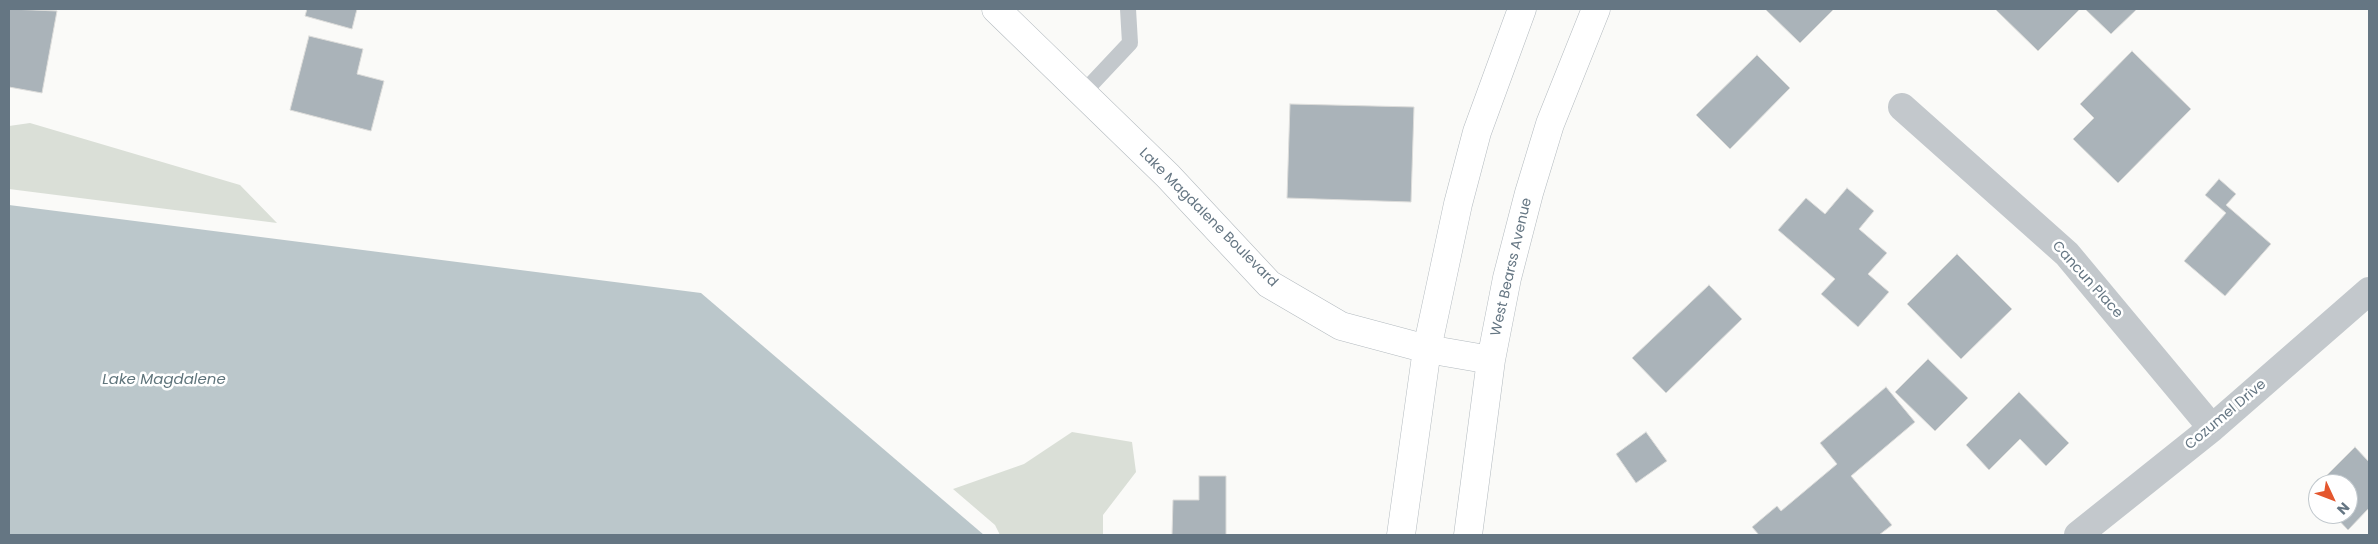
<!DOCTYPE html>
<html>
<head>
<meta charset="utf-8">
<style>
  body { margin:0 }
  #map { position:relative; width:2378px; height:544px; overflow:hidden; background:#fafaf8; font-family:Poppins,sans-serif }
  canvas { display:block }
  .frame { position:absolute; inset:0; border:10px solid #657683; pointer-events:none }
  .north { position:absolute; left:2308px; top:474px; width:50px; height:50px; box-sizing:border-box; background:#fff; border:1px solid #c1c8cd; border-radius:50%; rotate:133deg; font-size:14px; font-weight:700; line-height:20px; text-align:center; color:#657683 }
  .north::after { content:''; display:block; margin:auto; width:18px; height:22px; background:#e4572e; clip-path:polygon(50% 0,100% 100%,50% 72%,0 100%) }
</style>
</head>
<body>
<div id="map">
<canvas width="2378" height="544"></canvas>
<div class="frame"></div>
<div class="north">N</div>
</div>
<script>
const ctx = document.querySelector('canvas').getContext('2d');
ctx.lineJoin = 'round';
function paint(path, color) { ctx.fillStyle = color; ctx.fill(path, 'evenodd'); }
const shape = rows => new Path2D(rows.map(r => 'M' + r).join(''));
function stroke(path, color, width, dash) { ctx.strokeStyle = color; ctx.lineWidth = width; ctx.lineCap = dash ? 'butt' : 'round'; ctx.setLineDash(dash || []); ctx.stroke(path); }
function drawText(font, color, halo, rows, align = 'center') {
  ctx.font = font + ' Poppins,sans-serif'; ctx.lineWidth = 5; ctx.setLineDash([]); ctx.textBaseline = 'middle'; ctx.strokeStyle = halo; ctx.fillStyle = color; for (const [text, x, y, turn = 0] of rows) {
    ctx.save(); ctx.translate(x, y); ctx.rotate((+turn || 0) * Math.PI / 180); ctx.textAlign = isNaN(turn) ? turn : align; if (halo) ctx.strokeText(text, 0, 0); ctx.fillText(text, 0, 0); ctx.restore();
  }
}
const green = shape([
  [30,123,240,185,277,223,9,189,9,126],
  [1072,432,1132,442,1136,472,1103,515,1103,535,1000,535,995,525,953,489,1024,464]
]);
const water = shape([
  [9,205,701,293,984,535,9,535]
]);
const building = shape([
  [9,9,57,11,42,93,9,87,9,9],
  [307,9,357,9,352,29,305,16,307,9],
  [1765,9,1834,9,1800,43,1765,9],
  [1995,9,2080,9,2038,51,1995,9],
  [2085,9,2137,9,2111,34,2085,9],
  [309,36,363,49,357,74,384,81,371,131,290,110,309,36],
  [2132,51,2191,109,2118,183,2073,139,2094,118,2080,104,2132,51],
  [1757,55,1790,88,1730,149,1696,115,1757,55],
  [1290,104,1414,107,1411,202,1287,198,1290,104],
  [2219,179,2236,194,2226,205,2271,244,2225,296,2184,261,2226,213,2205,195,2219,179],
  [1847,188,1874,211,1859,229,1887,253,1868,274,1889,292,1858,327,1821,294,1835,279,1778,230,1806,198,1825,214,1847,188],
  [1957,254,2012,309,1961,359,1907,304,1957,254],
  [1709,285,1742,319,1666,393,1632,358,1709,285],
  [1928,359,1968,398,1935,431,1895,392,1928,359],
  [1886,387,1915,422,1851,476,1892,525,1879,535,1759,535,1752,527,1777,506,1781,511,1837,464,1820,443,1886,387],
  [2019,392,2069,443,2046,466,2020,439,1989,470,1966,445,2019,392],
  [1646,432,1667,461,1636,483,1616,454,1646,432],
  [2355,447,2369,462,2369,508,2348,530,2333,514,2348,514,2348,484,2318,484,2355,447],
  [1199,476,1226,476,1226,535,1172,535,1173,500,1199,500,1199,476],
  [2318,484,2318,500,2310,492,2318,484]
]);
const lane = shape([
  [1083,93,1130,43,1128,9]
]);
const street = shape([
  [1902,107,2067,254,2212,428],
  [2078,535,2212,428,2369,291]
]);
const secondary = shape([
  [996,9,1168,176,1269,284,1341,326,1427,349,1491,360],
  [1401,535,1427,349,1458,204,1477,132,1522,9],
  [1468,535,1491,360,1507,278,1529,193,1550,124,1596,9]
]);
const streetNames = [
  ["Lake Magdalene Boulevard",1208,218,45],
  ["West Bearss Avenue",1512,267,-77],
  ["Cancun Place",2087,280,48],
  ["Cozumel Drive",2226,415,-40]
];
const waterNames = [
  ["Lake Magdalene",164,380]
];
paint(green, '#dadfd7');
paint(water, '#bbc7cb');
paint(building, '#aab3b9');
stroke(building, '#dcdcda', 1);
stroke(secondary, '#b3babf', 29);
stroke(lane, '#c3c8cc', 16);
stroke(street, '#c3c8cc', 28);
stroke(secondary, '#fff', 28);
drawText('14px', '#657683', '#fff', streetNames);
drawText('italic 15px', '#60757c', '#fff', waterNames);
</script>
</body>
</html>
